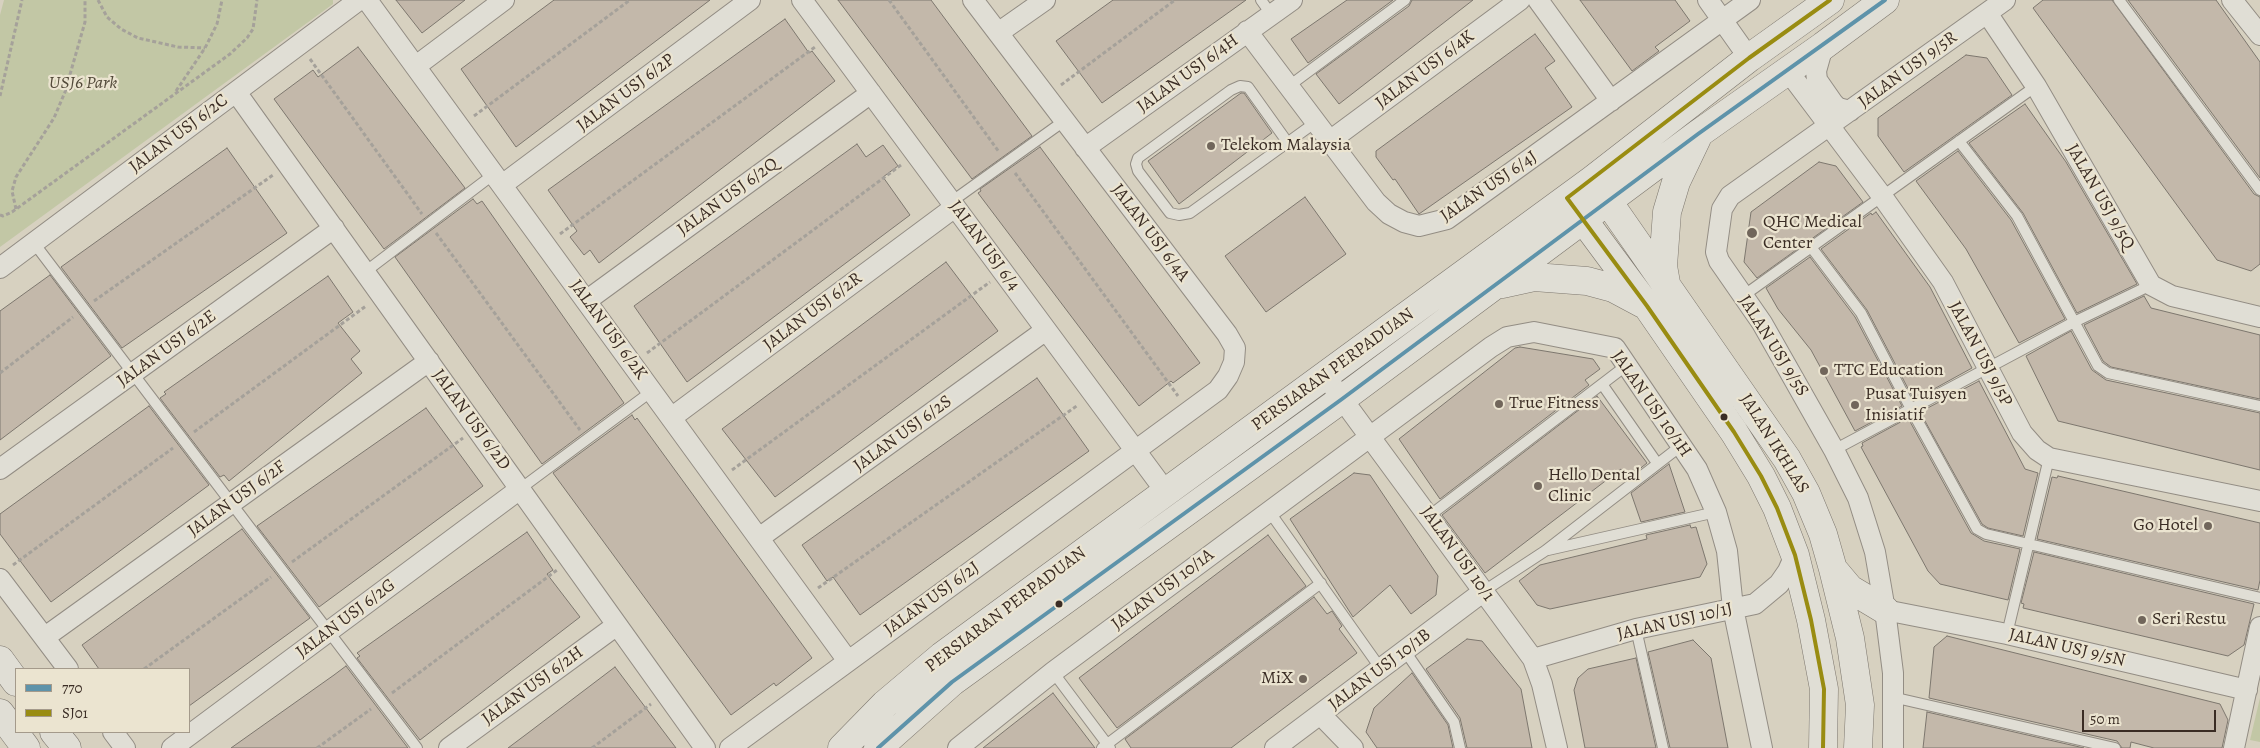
<!DOCTYPE html>
<html>
<head>
<meta charset="utf-8">
<style>
  body { margin:0 }
  #map { position:relative; width:2260px; height:748px; overflow:hidden; background:#d7d1c0; font-family:Alegreya,serif }
  canvas { display:block }
  .legend { position:absolute; left:15px; top:668px; width:175px; height:65px; box-sizing:border-box; background:#ebe4d0; border:1px solid #a49a8b; margin:0; padding:6px 9px; list-style:none; font-size:15px; color:#3a2c24 }
  .legend li { display:flex; align-items:center; gap:10px; height:25px }
  .legend b { width:25px; border:1px solid #a49a8b }
  .scale { position:absolute; left:2082px; top:710px; width:134px; height:22px; box-sizing:border-box; border:2px solid #3a2c24; border-top:0; padding-left:6px; font-size:15px; line-height:18px; white-space:nowrap; color:#3a2c24; -webkit-text-stroke:4px #ebe4d0; paint-order:stroke }
</style>
</head>
<body>
<div id="map">
<canvas width="2260" height="748"></canvas>
<ul class="legend">
<li><b style="height:6px;background:#5e93aa"></b>770</li>
<li><b style="height:6px;background:#998c12"></b>SJ01</li>
</ul>
<div class="scale">50 m</div>
</div>
<script>
const ctx = document.querySelector('canvas').getContext('2d');
ctx.lineJoin = 'round';
function paint(path, color) { ctx.fillStyle = color; ctx.fill(path, 'evenodd'); }
const shape = rows => new Path2D(rows.map(r => 'M' + r).join(''));
function stroke(path, color, width, dash) { ctx.strokeStyle = color; ctx.lineWidth = width; ctx.lineCap = dash ? 'butt' : 'round'; ctx.setLineDash(dash || []); ctx.stroke(path); }
function drawText(font, color, halo, rows, align = 'center') {
  ctx.font = font + ' Alegreya,serif'; ctx.lineWidth = 4.5; ctx.setLineDash([]); ctx.textBaseline = 'middle'; ctx.strokeStyle = halo; ctx.fillStyle = color; for (const [text, x, y, turn = 0] of rows) {
    ctx.save(); ctx.translate(x, y); ctx.rotate((+turn || 0) * Math.PI / 180); ctx.textAlign = isNaN(turn) ? turn : align; if (halo) ctx.strokeText(text, 0, 0); ctx.fillText(text, 0, 0); ctx.restore();
  }
}
const green = shape([
  [4,0,333,0,333,4,0,247,0,15],
  [2260,698,2260,742,2250,740]
]);
const building = shape([
  [396,0,465,0,422,33,396,0],
  [554,0,710,0,516,147,461,69,554,0],
  [838,0,931,0,1032,136,972,179,838,0],
  [1113,0,1246,0,1102,103,1056,41,1113,0],
  [1347,0,1393,0,1308,63,1291,39,1347,0],
  [1412,0,1473,0,1339,104,1316,74,1409,6,1412,0],
  [1580,0,1675,0,1690,21,1655,47,1659,51,1632,71,1580,0],
  [2043,0,2112,0,2254,194,2260,197,2260,264,2251,271,2217,260,2033,8,2043,0],
  [2128,0,2216,0,2260,62,2260,178,2128,0],
  [785,19,809,53,812,51,835,81,599,263,590,250,584,255,570,237,577,231,548,190,785,19],
  [1535,34,1555,61,1545,68,1572,107,1419,214,1395,179,1393,180,1376,157,1376,151,1535,34],
  [358,47,465,188,384,249,274,99,313,70,318,77,358,47],
  [1966,55,1987,58,2012,95,1904,172,1878,136,1878,118,1966,55],
  [1241,93,1244,93,1272,133,1179,204,1148,161,1241,93],
  [2025,104,2066,162,2137,284,2077,313,2023,213,1969,143,2025,104],
  [857,144,866,157,883,145,898,166,883,177,910,215,687,382,634,306,857,144],
  [1040,147,1200,363,1173,383,1171,381,1139,406,978,193,981,191,980,189,1040,147],
  [227,148,287,233,122,348,61,267,227,148],
  [1958,151,2011,220,2065,319,2019,343,1966,249,1916,181,1958,151],
  [1819,162,1836,166,1863,202,1757,278,1744,262,1751,212,1819,162],
  [1305,197,1346,254,1266,312,1225,256,1305,197],
  [473,199,477,204,482,201,624,403,542,464,395,257,473,199],
  [1876,212,1930,287,1972,368,1914,400,1867,310,1821,249,1871,213,1872,215,1876,212],
  [1810,257,1855,317,1902,406,1855,431,1811,350,1778,309,1766,288,1810,257],
  [946,262,998,331,775,497,722,429,946,262],
  [50,275,111,356,0,440,0,311,50,275],
  [328,276,353,312,338,323,360,351,351,359,362,373,229,481,224,475,220,477,160,398,166,394,164,392,328,276],
  [2144,296,2151,308,2260,335,2260,399,2111,367,2103,361,2084,325,2144,296],
  [2071,331,2092,370,2106,380,2260,413,2260,470,2058,421,2026,356,2071,331],
  [1520,347,1593,359,1600,369,1585,380,1589,385,1440,499,1399,439,1515,348,1520,347],
  [1037,378,1089,451,860,615,833,577,827,581,802,545,1037,378],
  [1979,381,2025,469,2038,473,2023,536,1988,528,1982,524,1920,412,1979,381],
  [1597,396,1647,463,1626,480,1621,469,1485,573,1442,515,1597,396],
  [149,406,209,485,51,602,0,534,0,514,149,406],
  [426,408,483,486,319,607,257,526,426,408],
  [632,415,635,420,637,418,812,658,776,686,774,683,731,715,553,473,632,415],
  [1908,418,1971,533,1984,541,2020,549,2008,600,1940,584,1928,571,1861,447,1863,446,1862,443,1908,418],
  [1669,464,1685,512,1641,522,1631,493,1669,464],
  [1354,473,1370,475,1438,576,1436,595,1411,614,1390,585,1353,617,1290,519,1354,473],
  [2058,476,2260,523,2260,580,2258,590,2037,539,2052,477,2057,478,2058,476],
  [1690,525,1691,528,1696,527,1707,564,1700,577,1550,609,1537,605,1519,581,1540,565,1647,539,1646,535,1690,525],
  [242,529,310,618,189,706,189,669,99,669,82,645,242,529],
  [527,532,553,570,547,574,580,617,420,740,357,658,360,656,357,653,527,532],
  [1268,535,1306,586,1117,728,1079,678,1268,535],
  [2034,552,2254,604,2244,645,2228,656,2023,608,2024,604,2021,603,2034,552],
  [1314,597,1327,614,1332,611,1342,626,1339,629,1357,653,1231,748,1131,748,1125,739,1314,597],
  [1947,636,2220,704,2228,720,2222,748,2154,748,2131,742,2130,748,2122,748,2117,741,1929,698,1934,647,1947,636],
  [1467,639,1482,641,1521,689,1532,748,1467,748,1460,718,1426,669,1467,639],
  [1693,640,1711,658,1728,748,1670,748,1648,652,1693,640],
  [1636,658,1656,748,1585,748,1574,690,1578,678,1588,669,1636,658],
  [346,666,408,748,231,748,334,675,346,666],
  [615,667,676,748,508,748,528,733,615,667],
  [1412,673,1448,725,1453,748,1377,748,1366,732,1374,708,1412,673],
  [1053,693,1095,748,983,748,1012,725,1053,693],
  [1927,712,2084,748,1923,748,1927,712]
]);
const path = shape([
  [98,0,107,17,121,29,138,38,178,47,205,48],
  [889,0,999,152],
  [310,59,422,214],
  [1061,85,1175,0],
  [176,91,205,48,217,24,222,0],
  [0,96,22,0],
  [474,116,630,0],
  [1015,173,1178,396],
  [16,209,12,191,16,177,54,118,65,92,85,22,85,0],
  [0,215,3,216,12,212,230,54,247,38,253,29,257,0],
  [436,233,580,430],
  [560,234,815,47],
  [94,301,273,175],
  [647,353,901,165],
  [0,373,73,317],
  [194,432,366,306],
  [732,470,990,282],
  [292,562,463,438],
  [13,565,173,448],
  [818,588,1078,405],
  [144,669,271,577],
  [392,693,557,570],
  [317,748,371,709],
  [592,748,651,704]
]);
const lane = shape([
  [1261,0,1271,14],
  [2119,0,2260,190],
  [1289,86,1405,0],
  [1959,141,2017,216,2098,366,2108,373,2260,406],
  [1288,143,1248,87,1240,86,1231,90,1138,158,1136,164,1138,171,1170,213,1179,215,1190,213,1316,122],
  [951,202,1064,121],
  [34,243,417,748],
  [1811,247,1861,313,1911,409,1977,529,1986,534,2260,598],
  [365,272,494,174],
  [1743,296,2036,86],
  [1602,384,1657,463],
  [1834,450,2074,322,2151,285],
  [520,489,652,391],
  [1269,511,1381,669],
  [1429,516,1627,365],
  [1548,550,1716,512],
  [1484,591,1545,551,1682,445],
  [1636,629,1663,748],
  [2007,634,2049,458],
  [1405,651,1454,722,1460,748],
  [1053,672,1110,748],
  [1892,697,2115,748],
  [1102,748,1321,583]
]);
const street = shape([
  [367,0,848,661],
  [802,0,1166,492],
  [1538,0,1611,101],
  [1708,0,1749,58],
  [2232,0,2260,35],
  [1987,13,2036,86,2151,285,2172,296,2260,317],
  [1247,31,1376,202,1389,214,1404,222,1419,226,1447,219,1750,0],
  [998,33,1045,0],
  [1823,46,1816,71,1817,80,1833,103,1838,108,1850,111],
  [416,66,504,0],
  [1788,71,1882,196,1943,282,2022,433,2037,450,2049,458,2260,501],
  [236,92,705,748],
  [1331,140,1520,0],
  [1085,148,1292,0],
  [502,185,750,0],
  [0,268,359,0],
  [586,301,871,93],
  [1334,388,1533,659,1542,684,1557,748],
  [671,418,955,207],
  [0,469,334,228],
  [759,538,1046,330],
  [0,579,68,669],
  [1885,610,2007,634,2247,690],
  [45,637,429,361],
  [1533,659,1636,629,1755,604,1779,584,1788,571,1795,555],
  [1321,715,1353,748],
  [113,732,125,748],
  [172,748,520,489],
  [449,748,617,625],
  [730,748,1218,390,1228,376,1234,362,1235,348,1227,334,973,0],
  [958,748,1053,672,1491,347,1507,337,1534,332,1615,348,1697,469,1716,512,1727,551,1733,608,1762,748],
  [1275,748,1484,591],
  [1893,748,1893,673,1885,610,1875,552,1858,498,1834,450,1762,323,1719,261,1716,252,1722,209,1730,196,2005,0],
  [2234,748,2260,627]
]);
const secondary = shape([
  [1598,187,1787,459,1806,493,1823,534,1833,569,1850,638,1860,705,1858,748],
  [1573,206,1647,306,1734,432,1761,476,1777,508,1795,555,1811,620,1824,689,1823,748],
  [1666,283,1663,266,1667,212,1676,182,1697,138],
  [1502,284,1534,277,1587,281,1613,288,1643,304],
  [1834,570,1850,589,1885,610],
  [0,660,16,682],
  [0,713,26,748],
  [54,732,67,748],
  [842,748,885,704,942,656,1592,180,1749,58,1830,0],
  [878,748,952,682,1342,399,1698,134,1823,46,1885,0]
]);
const bus1 = shape([
  [878,748,952,682,1342,399,1698,134,1885,0]
]);
const bus2 = shape([
  [1823,748,1824,689,1811,620,1795,555,1777,508,1761,476,1734,432,1647,306,1567,198,1749,58,1830,0]
]);
const markers = [
  [1211,146,5,"#71665b"],
  [1752,233,6,"#71665b"],
  [1824,371,5,"#71665b"],
  [1499,404,5,"#71665b"],
  [1855,405,5,"#71665b"],
  [1724,417,4.5,"#3a2c24"],
  [1538,486,5,"#71665b"],
  [2208,526,5,"#71665b"],
  [1059,604,4.5,"#3a2c24"],
  [2142,620,5,"#71665b"],
  [1303,679,5,"#71665b"]
];
const streetNames = [
  ["JALAN USJ 6/4K",1425,70,-37],
  ["JALAN USJ 9/5R",1908,70,-36],
  ["JALAN USJ 6/4H",1188,74,-36],
  ["JALAN USJ 6/2P",626,93,-37],
  ["JALAN USJ 6/2C",179,134,-37],
  ["JALAN USJ 6/4J",1489,187,-34],
  ["JALAN USJ 6/2Q",728,197,-36],
  ["JALAN USJ 9/5Q",2100,197,60],
  ["JALAN USJ 6/4A",1150,233,53],
  ["JALAN USJ 6/4",984,246,54],
  ["JALAN USJ 6/2R",813,312,-37],
  ["JALAN USJ 6/2K",608,330,54],
  ["JALAN USJ 9/5S",1773,346,58],
  ["JALAN USJ 6/2E",167,349,-36],
  ["JALAN USJ 9/5P",1980,354,62],
  ["PERSIARAN PERPADUAN",1333,370,-36],
  ["JALAN USJ 10/1H",1651,404,55],
  ["JALAN USJ 6/2D",471,420,54],
  ["JALAN USJ 6/2S",903,434,-36],
  ["JALAN IKHLAS",1774,444,58],
  ["JALAN USJ 6/2F",237,499,-36],
  ["JALAN USJ 10/1",1457,554,54],
  ["JALAN USJ 10/1A",1163,590,-37],
  ["JALAN USJ 6/2J",932,599,-36],
  ["PERSIARAN PERPADUAN",1006,610,-37],
  ["JALAN USJ 6/2G",346,619,-37],
  ["JALAN USJ 10/1J",1675,622,-13],
  ["JALAN USJ 9/5N",2067,648,13],
  ["JALAN USJ 10/1B",1380,670,-37],
  ["JALAN USJ 6/2H",533,686,-36]
];
const parkNames = [
  ["USJ6 Park",83,84]
];
const poiNames = [
  ["Telekom Malaysia",1221,146],
  ["QHC Medical",1763,223],
  ["Center",1763,244],
  ["TTC Education",1834,371],
  ["Pusat Tuisyen",1865,395],
  ["Inisiatif",1865,416],
  ["True Fitness",1509,404],
  ["Hello Dental",1548,476],
  ["Clinic",1548,497],
  ["Go Hotel",2198,526,"right"],
  ["Seri Restu",2152,620],
  ["MiX",1293,679,"right"]
];
paint(green, '#c2c7a5');
paint(building, '#c3b8aa');
stroke(building, '#7d776e', 1);
stroke(lane, '#938d84', 12);
stroke(street, '#938d84', 22);
stroke(secondary, '#7d776e', 29);
stroke(path, '#a5a19a', 3, [4, 2.5]);
stroke(lane, '#e0ded5', 10);
stroke(street, '#e0ded5', 20);
stroke(secondary, '#e0ded5', 28);
stroke(bus1, '#5e93aa', 4);
stroke(bus2, '#998c12', 4);
for (const [x, y, r, color] of markers) { const dot = new Path2D(); dot.arc(x, y, r, 0, 2 * Math.PI); ctx.fillStyle = color; ctx.fill(dot); stroke(dot, '#ebe4d0', 2); }
drawText('18px', '#3a2c24', '#ebe4d0', streetNames);
drawText('italic 18px', '#524939', '#ebe4d0', parkNames);
drawText('18px', '#3a2c24', '#ebe4d0', poiNames, 'left');
</script>
</body>
</html>
